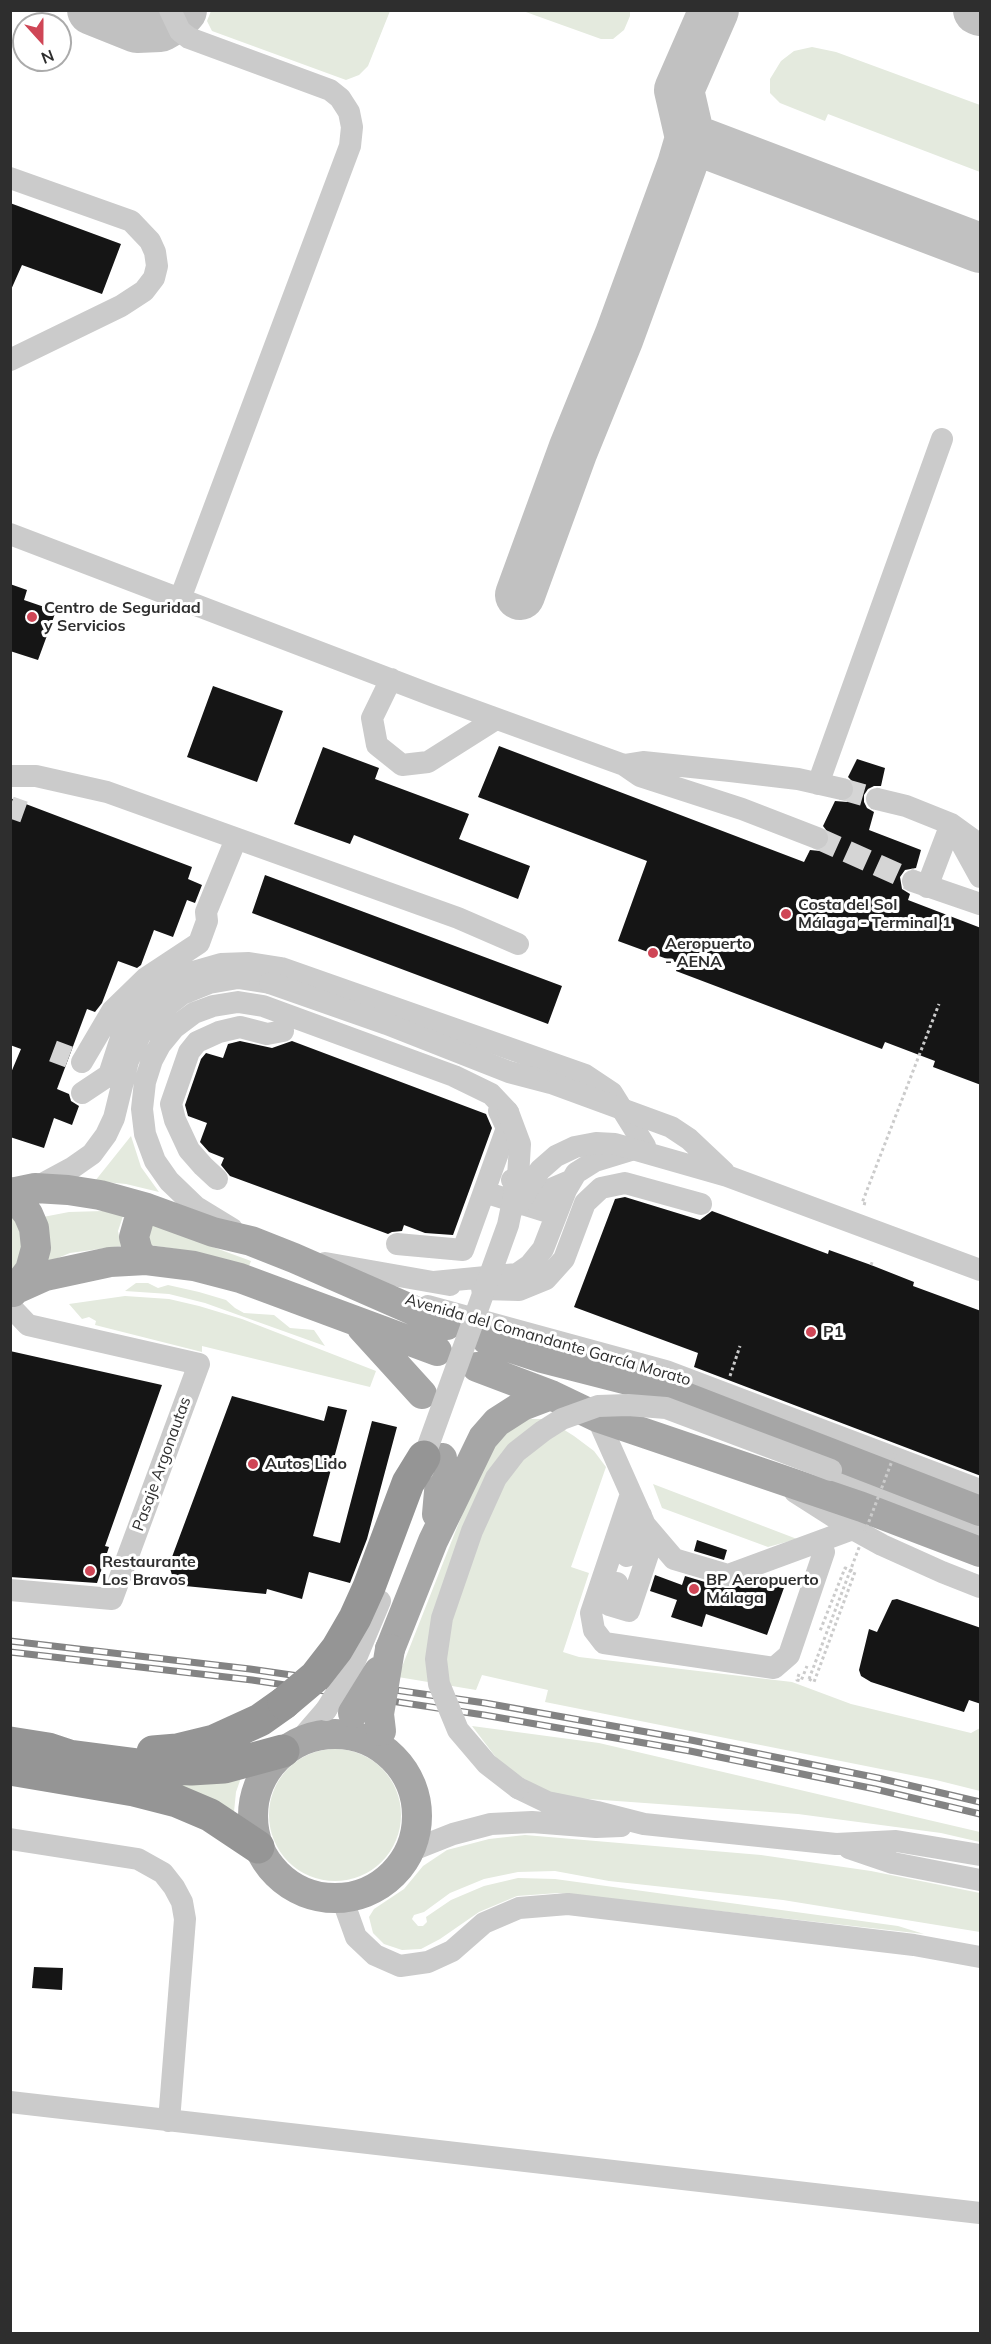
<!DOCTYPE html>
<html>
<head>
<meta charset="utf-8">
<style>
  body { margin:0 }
  #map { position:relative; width:991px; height:2344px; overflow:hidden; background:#fff; font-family:Mulish,sans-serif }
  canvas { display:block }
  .frame { position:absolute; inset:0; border:12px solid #2e2e2e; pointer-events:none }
  .north { position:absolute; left:12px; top:12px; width:60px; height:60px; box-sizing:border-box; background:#fff; border:2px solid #ababab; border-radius:50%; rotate:159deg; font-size:16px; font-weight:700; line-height:24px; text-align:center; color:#2e2e2e }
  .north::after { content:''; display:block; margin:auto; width:21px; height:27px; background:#cf4656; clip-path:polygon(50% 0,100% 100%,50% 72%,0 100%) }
</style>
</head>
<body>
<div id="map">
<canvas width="991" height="2344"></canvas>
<div class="frame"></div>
<div class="north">N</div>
</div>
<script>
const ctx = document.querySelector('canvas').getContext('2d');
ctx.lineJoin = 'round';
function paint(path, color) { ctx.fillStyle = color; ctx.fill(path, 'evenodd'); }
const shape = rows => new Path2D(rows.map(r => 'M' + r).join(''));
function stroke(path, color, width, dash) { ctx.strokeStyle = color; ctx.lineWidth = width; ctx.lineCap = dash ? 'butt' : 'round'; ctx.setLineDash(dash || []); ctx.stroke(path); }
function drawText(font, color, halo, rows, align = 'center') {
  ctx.font = font + ' Mulish,sans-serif'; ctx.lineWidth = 6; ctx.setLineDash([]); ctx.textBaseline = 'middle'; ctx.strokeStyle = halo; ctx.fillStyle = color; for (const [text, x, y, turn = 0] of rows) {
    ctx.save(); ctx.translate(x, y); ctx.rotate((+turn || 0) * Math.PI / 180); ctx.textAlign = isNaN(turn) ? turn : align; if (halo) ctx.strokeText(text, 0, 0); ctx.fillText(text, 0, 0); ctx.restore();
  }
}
const green = shape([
  [211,11,211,10,390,11,368,66,359,75,346,80,212,31,207,21],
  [523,11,630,11,630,16,624,30,613,39,601,39],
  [812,47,836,52,980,105,980,172,828,114,825,121,780,103,770,93,770,79,781,61,794,51],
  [131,1136,141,1167,159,1192,126,1184,95,1181],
  [11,1211,21,1230,23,1245,19,1263,11,1275],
  [103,1211,123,1216,118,1231,121,1246,70,1253,48,1262,43,1217,69,1212],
  [150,1224,251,1261,249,1266,189,1251,143,1244],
  [136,1283,148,1283,158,1288,168,1285,199,1292,226,1300,235,1308,244,1313,274,1315,290,1328,314,1330,325,1346,205,1303,169,1294,125,1291],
  [125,1296,169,1299,199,1306,242,1319,376,1371,370,1387,202,1346,202,1352,95,1325,96,1321,89,1317,82,1319,69,1304],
  [527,1419,547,1419,574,1436,594,1451,606,1467,571,1567,589,1573,563,1652,579,1657,792,1682,851,1704,971,1733,980,1728,980,1791,936,1780,545,1702,548,1690,482,1675,476,1690,398,1677,486,1454,509,1426],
  [653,1484,797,1539,768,1547,662,1508],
  [472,1726,599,1743,980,1832,980,1842,941,1833,798,1814,575,1798,542,1790,501,1764],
  '269 1815a66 66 0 1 1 132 0a66 66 0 1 1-132 0Z',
  [243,1772,236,1792,234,1812,124,1773],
  [525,1835,761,1855,871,1871,980,1893,980,1932,783,1900,609,1881,555,1871,518,1872,484,1879,450,1893,424,1912,414,1915,412,1919,418,1926,423,1926,427,1922,426,1917,451,1900,484,1886,518,1878,555,1879,898,1926,924,1934,558,1893,517,1896,479,1912,440,1939,421,1949,402,1950,384,1944,373,1933,369,1917,374,1909,404,1889,423,1866,447,1850,489,1839]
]);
const taxiway = shape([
  [92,10,137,28,160,27,174,19,182,10],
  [978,10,980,11],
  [690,138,980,248],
  [520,595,573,450,619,337,682,165,690,138,679,90,714,10]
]);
const building = shape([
  [10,203,121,244,102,294,22,265,10,292],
  [10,584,27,590,24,600,56,611,38,660,10,651],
  [213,686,283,711,257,782,187,757],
  [499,746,804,862,810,850,820,851,829,843,830,835,823,826,835,801,847,802,855,793,855,784,848,777,857,759,885,768,881,786,874,786,868,789,864,795,864,802,867,808,874,812,869,830,921,850,916,868,905,870,900,877,902,889,910,894,908,900,981,928,981,1085,933,1067,935,1061,885,1042,882,1049,676,971,678,963,618,941,647,861,478,797],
  [323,747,379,768,375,779,469,814,459,839,530,866,518,899,354,835,350,844,294,824],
  [10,798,192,867,188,879,202,885,195,903,187,900,173,937,154,930,141,965,137,968,118,961,102,1003,95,1012,87,1009,57,1089,69,1094,71,1101,79,1106,72,1125,54,1118,44,1148,10,1137,10,1075,21,1049,10,1045],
  [265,875,562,986,548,1024,252,913],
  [240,1041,272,1048,292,1041,486,1114,492,1128,453,1235,425,1233,404,1225,402,1231,392,1232,388,1234,230,1176,221,1165,224,1158,209,1152,200,1142,207,1123,188,1116,185,1105,201,1059,206,1053,223,1058,228,1044],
  [625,1197,700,1220,712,1211,828,1254,829,1250,871,1265,914,1282,913,1286,981,1311,981,1476,694,1367,698,1353,574,1307,615,1199],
  [10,1351,162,1385,105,1546,109,1547,97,1583,10,1577],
  [232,1396,324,1421,328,1406,347,1410,313,1536,340,1543,372,1421,397,1427,367,1539,350,1583,309,1572,302,1599,267,1589,266,1594,175,1585,169,1565],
  [697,1540,727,1550,724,1560,694,1551],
  [655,1575,682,1585,685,1576,725,1588,733,1588,762,1577,785,1585,767,1635,706,1614,702,1627,671,1617,677,1600,650,1591],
  [897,1599,981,1628,981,1704,969,1700,964,1712,871,1682,861,1676,859,1670,869,1629,877,1632,892,1600],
  [34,1967,63,1968,62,1990,32,1988]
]);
const minorTunnel = shape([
  [842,789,877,799],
  [10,807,24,812],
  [817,838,913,881],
  [53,1051,69,1057]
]);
const path = shape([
  [866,1204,862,1203,939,1004],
  [871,1265,873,1260],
  [730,1376,740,1346],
  [799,1674,797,1680,801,1681,807,1666],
  [809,1679,814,1682,855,1572,845,1568,820,1631]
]);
const minor = shape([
  [170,10,180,31,189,38,330,90,340,98,349,112,352,127,350,146,180,599],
  [10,178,131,221,150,241,155,252,157,266,154,278,144,291,121,306,10,360],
  [10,534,434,696,624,765,640,776,742,809,817,838],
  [391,679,372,718,377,745,402,765,428,762,496,719],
  [624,765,643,762,730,771,798,779,842,789],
  [10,776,36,776,107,792,458,918,518,944],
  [818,784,942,439],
  [877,799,906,806,951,824,980,845],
  [953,828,980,877],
  [913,881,980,904],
  [927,887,951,824],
  [82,1062,112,1011,146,978,199,943,207,921,206,912,236,839],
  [82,1093,109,1075,123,1032,140,1010,175,979,193,972,221,964,249,963,281,968,585,1075,612,1093,645,1146],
  [217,1179,203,1166,189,1150,175,1120,171,1104,189,1052,197,1042,219,1032,240,1027,267,1034,283,1031],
  [512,1180,544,1192,572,1180],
  [35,1188,72,1168,92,1154,106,1135,114,1118,128,1061,140,1035,159,1012,182,994,209,983,238,978,270,983],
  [484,1192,545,1211],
  [232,1229,196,1207,169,1181,155,1161,145,1134,142,1109,145,1082,152,1060,160,1045,174,1028,194,1013,213,1006,238,1002,263,1006,454,1076,491,1094,508,1112],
  [397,1244,463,1250,507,1128,499,1111],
  [325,1263,450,1285],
  [434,1282,517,1274,530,1265,543,1249,566,1190,576,1173,595,1161,644,1146],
  [482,1289,519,1290,546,1279,564,1259,585,1203,601,1188,625,1183,701,1204],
  [10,1306,28,1325,199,1364,112,1599,10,1590],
  [428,1306,666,1371,980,1490],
  [597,1417,645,1525,674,1559,728,1575,853,1529],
  [831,1470,980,1528],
  [795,1492,853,1529,882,1545,942,1572,980,1587],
  [631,1494,591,1613,594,1630,604,1643,774,1668,789,1655,824,1552],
  [627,1556,641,1515],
  [617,1583,609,1605,629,1611,654,1536],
  [300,1740,326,1710],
  [518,1788,547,1802,597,1812,644,1824,836,1844,896,1841,980,1855],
  [10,1839,138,1859,163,1873,174,1887,182,1902,185,1919,169,2121],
  [849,1848,893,1863,980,1880],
  [410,1851,453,1834,491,1824,532,1822,596,1827,621,1826],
  [342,1898,356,1937,375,1955,400,1966,428,1962,452,1951,484,1923,519,1908,568,1904,914,1945,980,1957],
  [10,2102,980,2213]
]);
const major = shape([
  [10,1192,28,1214,34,1228,36,1248,30,1270,13,1292],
  [11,1193,35,1188,68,1190,100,1195,147,1208,213,1232,251,1241,294,1258,447,1325],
  [146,1260,138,1252,134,1237,140,1216,147,1208],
  [16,1289,45,1276,110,1262,146,1260,194,1266,240,1278,437,1351],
  [362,1328,422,1394],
  [487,1340,542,1358,667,1390,980,1511],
  [477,1367,551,1395,597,1417,862,1507,980,1552],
  [437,1514,442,1458],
  [390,1649,433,1541,483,1438,497,1422,522,1406,551,1395],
  '253 1816a82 82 0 1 1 164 0a82 82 0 1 1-164 0Z'
]);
const highway = shape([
  [10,1743,48,1749,69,1756,154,1767,191,1769,224,1767,283,1751],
  [153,1752,177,1750,214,1741,260,1720,284,1703],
  [10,1769,134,1790,177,1801,210,1815,258,1847]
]);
const rail = shape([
  [10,1641,250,1669,485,1703,691,1740,878,1778,980,1802],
  [10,1652,252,1680,484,1715,690,1751,875,1789,980,1814]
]);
const pathBridge = shape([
  [809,1679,895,1453]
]);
const minorBridge = shape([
  [270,983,387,1024,509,1072,551,1083,671,1127,689,1139,724,1172],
  [518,1205,540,1170,556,1156,575,1147,596,1143,615,1144,727,1176,980,1270],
  [423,1470,424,1457,508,1225,518,1177,520,1144,508,1112],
  [326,1710,351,1670,380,1601],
  [518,1788,487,1764,458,1730,439,1684,436,1659,442,1618,472,1531,496,1478,516,1452,543,1431,562,1419,598,1406,628,1405,666,1408,831,1470]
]);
const majorBridge = shape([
  [353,1713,379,1671],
  [381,1731,379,1714,390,1649]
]);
const highwayBridge = shape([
  [284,1703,316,1676,337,1649,355,1618,369,1587,408,1483,424,1457]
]);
const markers = [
  [32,617,6,"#cf4656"],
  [786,914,6,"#cf4656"],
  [653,953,6,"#cf4656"],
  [811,1332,6,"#cf4656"],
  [253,1464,6,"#cf4656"],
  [90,1571,6,"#cf4656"],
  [694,1589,6,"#cf4656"]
];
const poiNames = [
  ["Centro de Seguridad",44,608],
  ["y Servicios",44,626],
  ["Costa del Sol",798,905],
  ["Málaga - Terminal 1",798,923],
  ["Aeropuerto",665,944],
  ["- AENA",665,962],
  ["P1",823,1332],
  ["Autos Lido",265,1464],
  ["Restaurante",102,1562],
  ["Los Bravos",102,1580],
  ["BP Aeropuerto",706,1580],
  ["Málaga",706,1598]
];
const streetNames = [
  ["Avenida del Comandante García Morato",548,1340,16],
  ["Pasaje Argonautas",162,1464,-70]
];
paint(green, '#e4eade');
stroke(taxiway, '#c1c1c1', 50);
paint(building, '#151515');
stroke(minorTunnel, '#d5d5d5', 22, [22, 11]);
stroke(path, '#cbcbcb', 3, [3, 3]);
stroke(minor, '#cbcbcb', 22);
stroke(major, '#a6a6a6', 30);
stroke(highway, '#959595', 33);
stroke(rail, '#838383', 7);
stroke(rail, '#fff', 4.5, [14]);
stroke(pathBridge, '#cbcbcb', 3, [3, 3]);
stroke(minorBridge, '#cbcbcb', 22);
stroke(majorBridge, '#a6a6a6', 30);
stroke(highwayBridge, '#959595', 33);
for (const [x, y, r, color] of markers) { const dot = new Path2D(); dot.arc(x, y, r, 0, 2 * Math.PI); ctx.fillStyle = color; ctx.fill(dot); stroke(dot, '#fff', 2); }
drawText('bold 16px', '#2e2e2e', '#fff', poiNames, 'left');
drawText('16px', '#2e2e2e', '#fff', streetNames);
</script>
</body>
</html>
